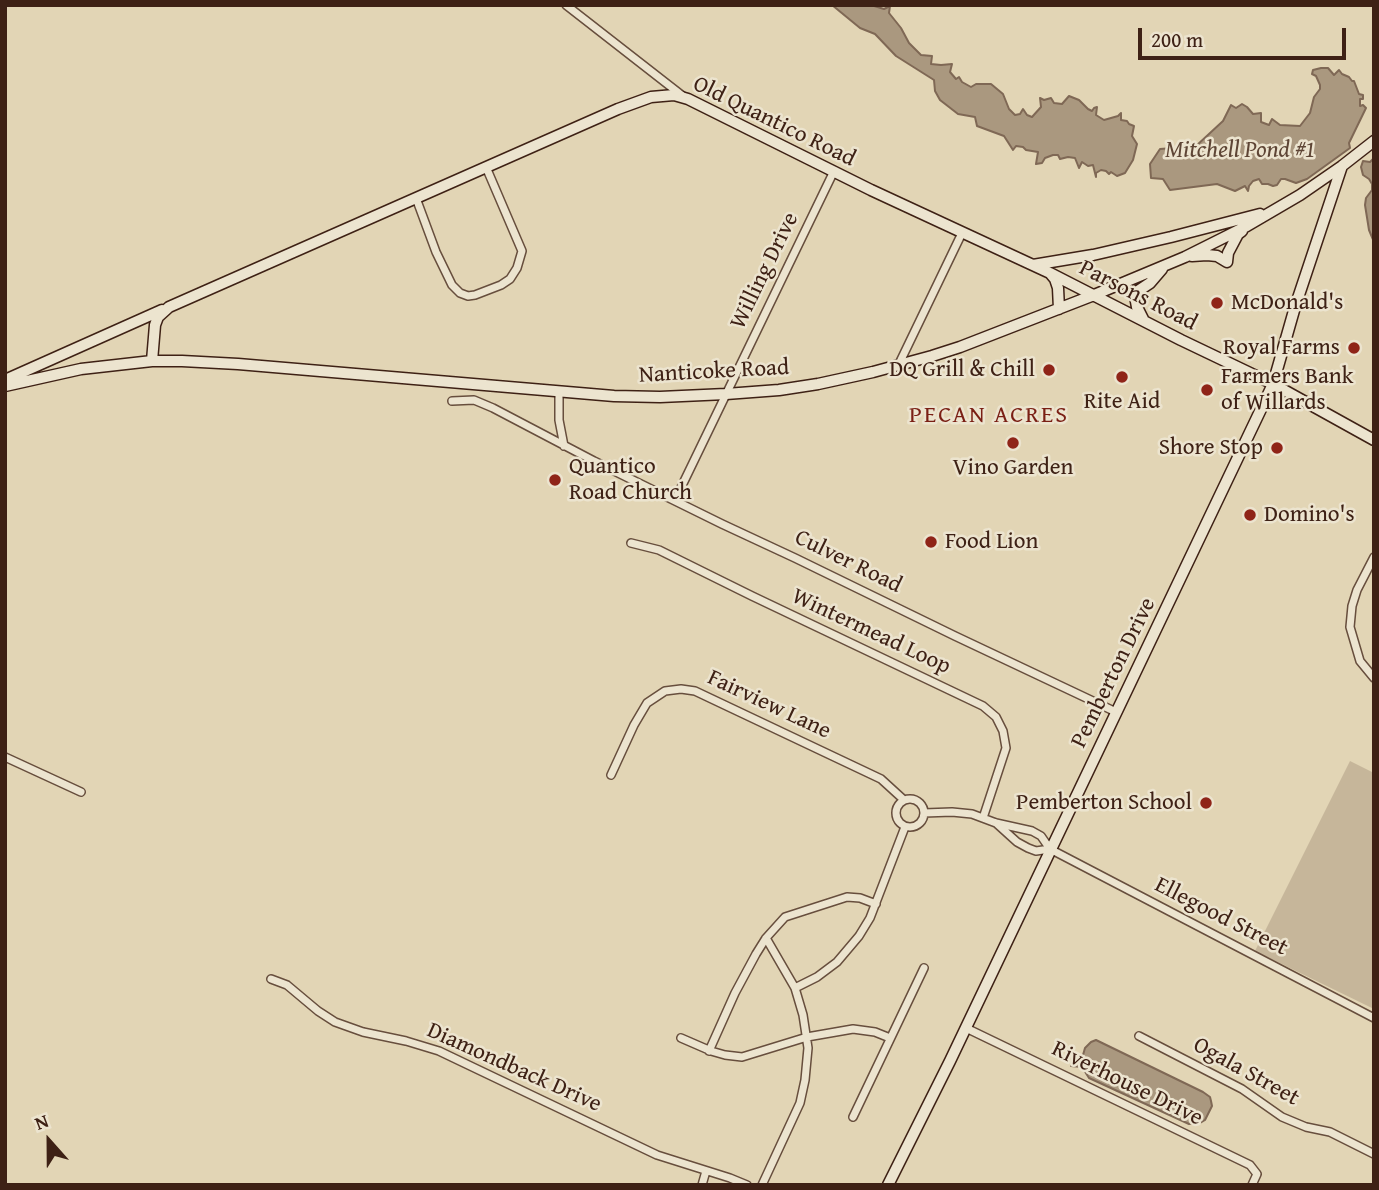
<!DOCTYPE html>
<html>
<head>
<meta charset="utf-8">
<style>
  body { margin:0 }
  #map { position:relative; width:1379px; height:1190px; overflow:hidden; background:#e2d5b5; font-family:"Gentium Book Plus",serif }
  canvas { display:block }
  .frame { position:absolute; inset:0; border:7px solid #3e2115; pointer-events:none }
  .north { position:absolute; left:14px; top:1106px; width:70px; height:70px; -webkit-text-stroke:5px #ece4cf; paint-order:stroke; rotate:339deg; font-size:19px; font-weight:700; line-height:28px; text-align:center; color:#3e2115 }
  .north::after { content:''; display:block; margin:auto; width:24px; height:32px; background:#3e2115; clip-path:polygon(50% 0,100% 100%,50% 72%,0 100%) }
  .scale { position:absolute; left:1138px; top:28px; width:208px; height:32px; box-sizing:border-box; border:4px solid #3e2115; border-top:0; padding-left:9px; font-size:21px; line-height:24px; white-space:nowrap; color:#3e2115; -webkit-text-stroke:5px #ece4cf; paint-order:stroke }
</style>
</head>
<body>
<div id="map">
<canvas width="1379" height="1190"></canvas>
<div class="frame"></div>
<div class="north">N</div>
<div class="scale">200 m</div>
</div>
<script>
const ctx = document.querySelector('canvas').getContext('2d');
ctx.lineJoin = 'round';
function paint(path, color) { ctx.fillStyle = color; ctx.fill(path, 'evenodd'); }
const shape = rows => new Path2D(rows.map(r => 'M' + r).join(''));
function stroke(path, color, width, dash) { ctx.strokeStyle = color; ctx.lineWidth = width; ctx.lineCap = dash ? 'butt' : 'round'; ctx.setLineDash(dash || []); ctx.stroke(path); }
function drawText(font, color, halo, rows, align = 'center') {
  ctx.font = font + ' "Gentium Book Plus",serif'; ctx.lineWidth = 5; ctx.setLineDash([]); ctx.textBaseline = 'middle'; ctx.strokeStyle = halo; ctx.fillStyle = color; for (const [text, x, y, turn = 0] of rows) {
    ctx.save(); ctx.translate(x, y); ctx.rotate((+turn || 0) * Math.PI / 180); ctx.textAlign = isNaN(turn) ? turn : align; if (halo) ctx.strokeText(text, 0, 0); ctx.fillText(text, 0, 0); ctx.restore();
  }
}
const green = shape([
  [1350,761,1374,773,1374,1009,1255,951]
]);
const water = shape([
  [832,5,871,5,884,9,890,6,889,13,901,28,909,43,921,55,932,56,931,64,941,65,952,64,950,72,956,79,959,77,962,82,971,87,976,84,991,84,1003,94,1009,109,1015,115,1020,114,1023,109,1027,115,1032,117,1041,107,1040,98,1044,100,1051,98,1054,103,1062,104,1069,96,1079,100,1088,109,1092,111,1094,108,1097,107,1096,115,1104,120,1118,116,1121,113,1121,120,1127,121,1129,124,1134,126,1132,136,1137,144,1133,160,1125,173,1117,176,1111,172,1109,174,1106,171,1101,170,1096,173,1096,177,1093,165,1088,166,1082,162,1079,168,1075,158,1068,157,1060,159,1058,155,1053,155,1045,158,1042,163,1036,164,1038,152,1026,150,1023,147,1016,146,1013,150,1004,136,977,126,975,117,958,114,940,100,935,91,934,80,896,56,875,34,860,28,832,5],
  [1321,68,1328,68,1334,75,1339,70,1342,74,1349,77,1352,81,1354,81,1359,94,1363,95,1363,99,1360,99,1360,106,1363,105,1366,108,1349,143,1350,148,1307,179,1296,183,1285,179,1281,179,1277,185,1273,186,1268,184,1262,184,1259,179,1253,181,1249,186,1248,191,1245,186,1235,191,1217,184,1170,190,1163,179,1151,178,1150,164,1160,149,1173,148,1190,157,1200,155,1196,146,1223,121,1231,105,1236,108,1242,104,1247,107,1253,114,1261,113,1261,122,1269,125,1272,119,1280,125,1300,126,1310,113,1314,97,1320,89,1320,85,1316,76,1312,74,1313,70,1321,68],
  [1374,158,1374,242,1369,230,1365,205,1366,198,1372,190,1372,184,1369,179,1363,175,1361,167,1363,161,1370,162,1374,158],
  [1096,1040,1203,1092,1210,1097,1211,1101,1212,1106,1205,1120,1200,1123,1189,1124,1089,1078,1082,1067,1071,1066,1081,1062,1085,1048,1091,1042,1096,1040]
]);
const street = shape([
  [566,5,684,97],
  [416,198,436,252,452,285,460,293,468,296,475,295,501,285,510,279,517,268,522,251,486,167],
  [898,366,962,233],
  [559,392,559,420,564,446],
  [452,401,474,400,493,408,594,461,722,524,795,558,955,636,1116,712],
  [675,500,834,171],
  [631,543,659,550,752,596,983,706,996,717,1003,731,1006,748,983,818],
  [1374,557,1357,590,1352,606,1350,627,1360,661,1374,678],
  [5,757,81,792],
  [611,775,634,725,647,703,665,691,681,689,695,691,881,779,904,800],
  '896 813a14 14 0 1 1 28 0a14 14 0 1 1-28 0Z',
  [924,813,952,812,972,814,996,823,1032,831,1041,836,1050,849,1374,1018],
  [996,823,1017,842,1028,848,1036,851,1050,849],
  [271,979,287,985,318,1011,335,1022,363,1032,406,1041,439,1051,657,1155,730,1178,747,1185],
  [795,988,817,977,837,962,859,936,870,918,905,827],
  [966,1028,1250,1165,1257,1174,1252,1185],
  [1139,1036,1242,1089,1282,1117,1306,1127,1330,1132,1374,1154],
  [681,1038,711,1051,725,1055,742,1057,807,1037,853,1029,875,1032,890,1038],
  [709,1051,735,993,756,954,766,938,785,917,847,897,860,898,876,904],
  [853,1117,924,968],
  [702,1185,706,1171],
  [762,1185,800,1103,805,1080,808,1048,803,1015,795,988,766,938]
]);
const secondary = shape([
  [1192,256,1207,255,1217,256,1227,262,1228,253,1238,234,1242,231],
  [1033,265,1093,255,1171,237,1260,214],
  [1050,273,1055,279,1058,288,1059,309],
  [1144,321,1137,307,1135,296,1138,291,1150,283,1162,269],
  [152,361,155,325,158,317,169,307,618,109,651,97,674,95,688,99,871,190,1050,273,1181,340,1273,384,1374,440],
  [5,380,162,310],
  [5,386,81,369,152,361,182,361,238,364,614,396,660,397,726,394,779,390,818,384,873,372,932,356,960,347,1094,295,1185,257,1247,226,1300,195,1342,166,1374,141],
  [888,1185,950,1061,1273,384,1295,307,1342,166]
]);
const markers = [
  [1217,303,7,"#8f2418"],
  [1354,348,7,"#8f2418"],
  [1049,370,7,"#8f2418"],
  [1122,377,7,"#8f2418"],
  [1207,390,7,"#8f2418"],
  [1013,443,7,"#8f2418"],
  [1277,448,7,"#8f2418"],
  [555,480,7,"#8f2418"],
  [1250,515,7,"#8f2418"],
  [931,542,7,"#8f2418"],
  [1206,803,7,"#8f2418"]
];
const streetNames = [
  ["Old Quantico Road",774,122,26],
  ["Willing Drive",765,271,-64],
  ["Parsons Road",1138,296,27],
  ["Nanticoke Road",714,372,-3],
  ["Culver Road",848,562,26],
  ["Wintermead Loop",871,632,25],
  ["Pemberton Drive",1114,673,-64],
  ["Fairview Lane",769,705,25],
  ["Ellegood Street",1221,917,27],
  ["Diamondback Drive",514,1068,24],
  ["Ogala Street",1246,1072,29],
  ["Riverhouse Drive",1127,1084,26]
];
const poiNames = [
  ["McDonald's",1231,303],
  ["Royal Farms",1340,348,"right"],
  ["DQ Grill & Chill",1035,370,"right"],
  ["Farmers Bank",1221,377],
  ["of Willards",1221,403],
  ["Rite Aid",1122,402,"center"],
  ["Shore Stop",1263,448,"right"],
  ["Quantico",569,467],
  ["Road Church",569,493],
  ["Vino Garden",1013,468,"center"],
  ["Domino's",1264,515],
  ["Food Lion",945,542],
  ["Pemberton School",1192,803,"right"]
];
const waterNames = [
  ["Mitchell Pond #1",1240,151]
];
const neighbourhoodNames = [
  ["PECAN ACRES",989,416]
];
paint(green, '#c6b69a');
paint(water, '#aa987f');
stroke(water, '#7f6855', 2);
stroke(street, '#674e3d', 10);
stroke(secondary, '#3e2115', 13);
stroke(street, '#ece4cf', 7);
stroke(secondary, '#ece4cf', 10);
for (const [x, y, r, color] of markers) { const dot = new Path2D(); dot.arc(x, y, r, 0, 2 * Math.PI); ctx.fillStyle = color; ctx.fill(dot); stroke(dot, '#ece4cf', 2.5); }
drawText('23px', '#3e2115', '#ece4cf', streetNames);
drawText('23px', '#3e2115', '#ece4cf', poiNames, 'left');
drawText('italic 24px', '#5e4535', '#ece4cf', waterNames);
ctx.letterSpacing = '2px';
drawText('24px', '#7a1f14', '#ece4cf', neighbourhoodNames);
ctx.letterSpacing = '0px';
</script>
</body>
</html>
